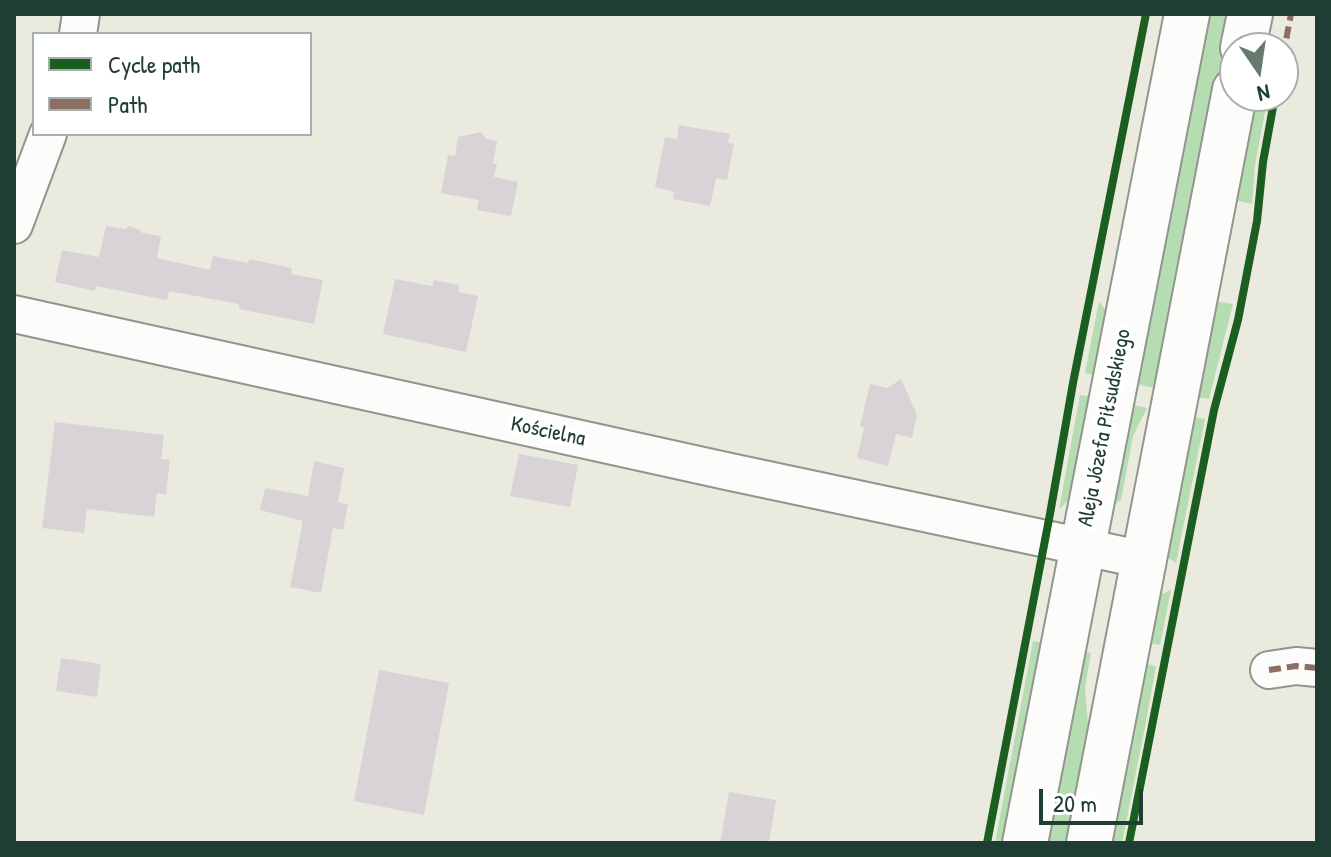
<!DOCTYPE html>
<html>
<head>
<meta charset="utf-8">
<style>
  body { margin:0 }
  #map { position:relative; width:1331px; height:857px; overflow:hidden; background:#ebeadf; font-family:"Patrick Hand",sans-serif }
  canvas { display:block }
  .frame { position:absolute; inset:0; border:16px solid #1f3d34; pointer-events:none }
  .legend { position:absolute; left:32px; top:32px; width:280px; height:104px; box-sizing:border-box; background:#fff; border:2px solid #a5b1ae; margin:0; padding:10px 14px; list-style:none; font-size:24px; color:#1f3d34 }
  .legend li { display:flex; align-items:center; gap:16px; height:40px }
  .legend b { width:40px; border:2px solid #a5b1ae }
  .north { position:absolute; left:1219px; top:32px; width:80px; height:80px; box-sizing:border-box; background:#fff; border:2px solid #a5b1ae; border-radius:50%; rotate:167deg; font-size:22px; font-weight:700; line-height:32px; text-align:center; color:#1f3d34 }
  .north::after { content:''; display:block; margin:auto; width:28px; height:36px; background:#667a70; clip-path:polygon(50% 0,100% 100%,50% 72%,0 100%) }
  .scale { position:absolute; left:1039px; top:789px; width:104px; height:36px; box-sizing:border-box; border:4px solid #1f3d34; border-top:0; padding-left:10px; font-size:24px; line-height:28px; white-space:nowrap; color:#1f3d34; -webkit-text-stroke:6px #fff; paint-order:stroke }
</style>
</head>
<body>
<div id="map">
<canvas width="1331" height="857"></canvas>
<div class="frame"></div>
<ul class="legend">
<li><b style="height:10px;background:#1b5e20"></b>Cycle path</li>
<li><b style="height:10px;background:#8d6e63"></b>Path</li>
</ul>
<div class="north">N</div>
<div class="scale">20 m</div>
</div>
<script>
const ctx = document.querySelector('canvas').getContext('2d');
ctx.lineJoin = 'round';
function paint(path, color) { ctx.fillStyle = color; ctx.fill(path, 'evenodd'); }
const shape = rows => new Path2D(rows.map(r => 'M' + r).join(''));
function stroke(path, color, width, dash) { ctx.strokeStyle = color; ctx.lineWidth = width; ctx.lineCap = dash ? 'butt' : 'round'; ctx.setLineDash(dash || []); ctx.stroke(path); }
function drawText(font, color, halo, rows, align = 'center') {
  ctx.font = font + ' "Patrick Hand",sans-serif'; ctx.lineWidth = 8; ctx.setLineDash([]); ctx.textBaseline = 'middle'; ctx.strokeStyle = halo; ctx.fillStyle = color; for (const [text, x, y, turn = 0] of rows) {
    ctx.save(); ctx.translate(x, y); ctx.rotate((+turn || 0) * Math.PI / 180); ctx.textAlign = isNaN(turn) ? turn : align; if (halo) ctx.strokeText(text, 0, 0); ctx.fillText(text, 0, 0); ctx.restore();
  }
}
const green = shape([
  [1205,14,1230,14,1156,388,1134,384],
  [1254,96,1268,96,1255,165,1252,204,1234,200],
  [1099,301,1109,315,1097,376,1085,373],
  [1214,301,1233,304,1209,399,1195,397,1198,385,1201,385,1202,379,1200,375],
  [1080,395,1093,397,1071,498,1059,509],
  [1130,404,1147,408,1133,436,1121,500,1115,504,1112,502],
  [1191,416,1205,419,1176,563,1164,555],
  [1171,590,1160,645,1147,643,1156,597],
  [1033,641,1045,643,1007,843,995,843],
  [1081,651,1091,653,1085,688,1089,736,1068,843,1044,843],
  [1143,663,1156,666,1145,727,1122,843,1108,843]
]);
const building = shape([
  [679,125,730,134,728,143,734,144,727,180,716,178,710,206,673,199,674,192,655,187,665,137,677,139],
  [481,132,486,139,497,141,493,164,497,164,494,177,518,182,511,216,477,210,479,200,441,193,448,155,455,156,458,137],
  [106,226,125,229,129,226,140,230,142,233,161,236,157,258,210,270,213,256,248,263,249,259,292,268,291,274,323,280,314,324,239,309,239,304,169,291,167,300,96,286,95,291,55,282,62,250,99,257],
  [395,279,432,286,434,280,459,285,458,292,478,296,466,352,383,334],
  [901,379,917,415,912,438,896,434,888,466,857,458,864,428,860,426,870,384,888,388],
  [55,422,164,435,161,459,170,460,166,495,157,493,154,517,87,509,84,533,42,528],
  [519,454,578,465,570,507,510,496],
  [314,461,344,468,338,502,348,504,343,530,333,528,321,593,290,587,303,521,260,510,265,488,308,496],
  [61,658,101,664,97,697,56,691],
  [379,670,449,683,424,815,354,801],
  [729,792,776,800,769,843,720,843]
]);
const minor = shape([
  [78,34,81,14],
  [14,225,48,134],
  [14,314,726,471,1145,560],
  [1269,670,1296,666,1317,668]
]);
const tertiary = shape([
  [1243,48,1250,14],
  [1025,843,1187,14],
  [1089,843,1235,90]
]);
const quiet = shape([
  [1283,56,1291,14],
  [1269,670,1296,666,1317,668]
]);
const cycleway = shape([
  [987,843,1050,514,1073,383,1146,14],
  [1129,843,1214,410,1238,320,1257,221,1263,162,1275,96]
]);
const streetNames = [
  ["Aleja Józefa Piłsudskiego",1105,428,-79],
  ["Kościelna",548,432,12]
];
paint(green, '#b6ddb1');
paint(building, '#d7d3d7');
stroke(minor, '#90958e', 40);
stroke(tertiary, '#90958e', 48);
stroke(minor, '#fcfcfa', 36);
stroke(tertiary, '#fcfcfa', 44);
stroke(quiet, '#8d6e63', 6, [12, 6]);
stroke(cycleway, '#1b5e20', 8);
drawText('22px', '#1f3d34', '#fff', streetNames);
</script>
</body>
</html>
